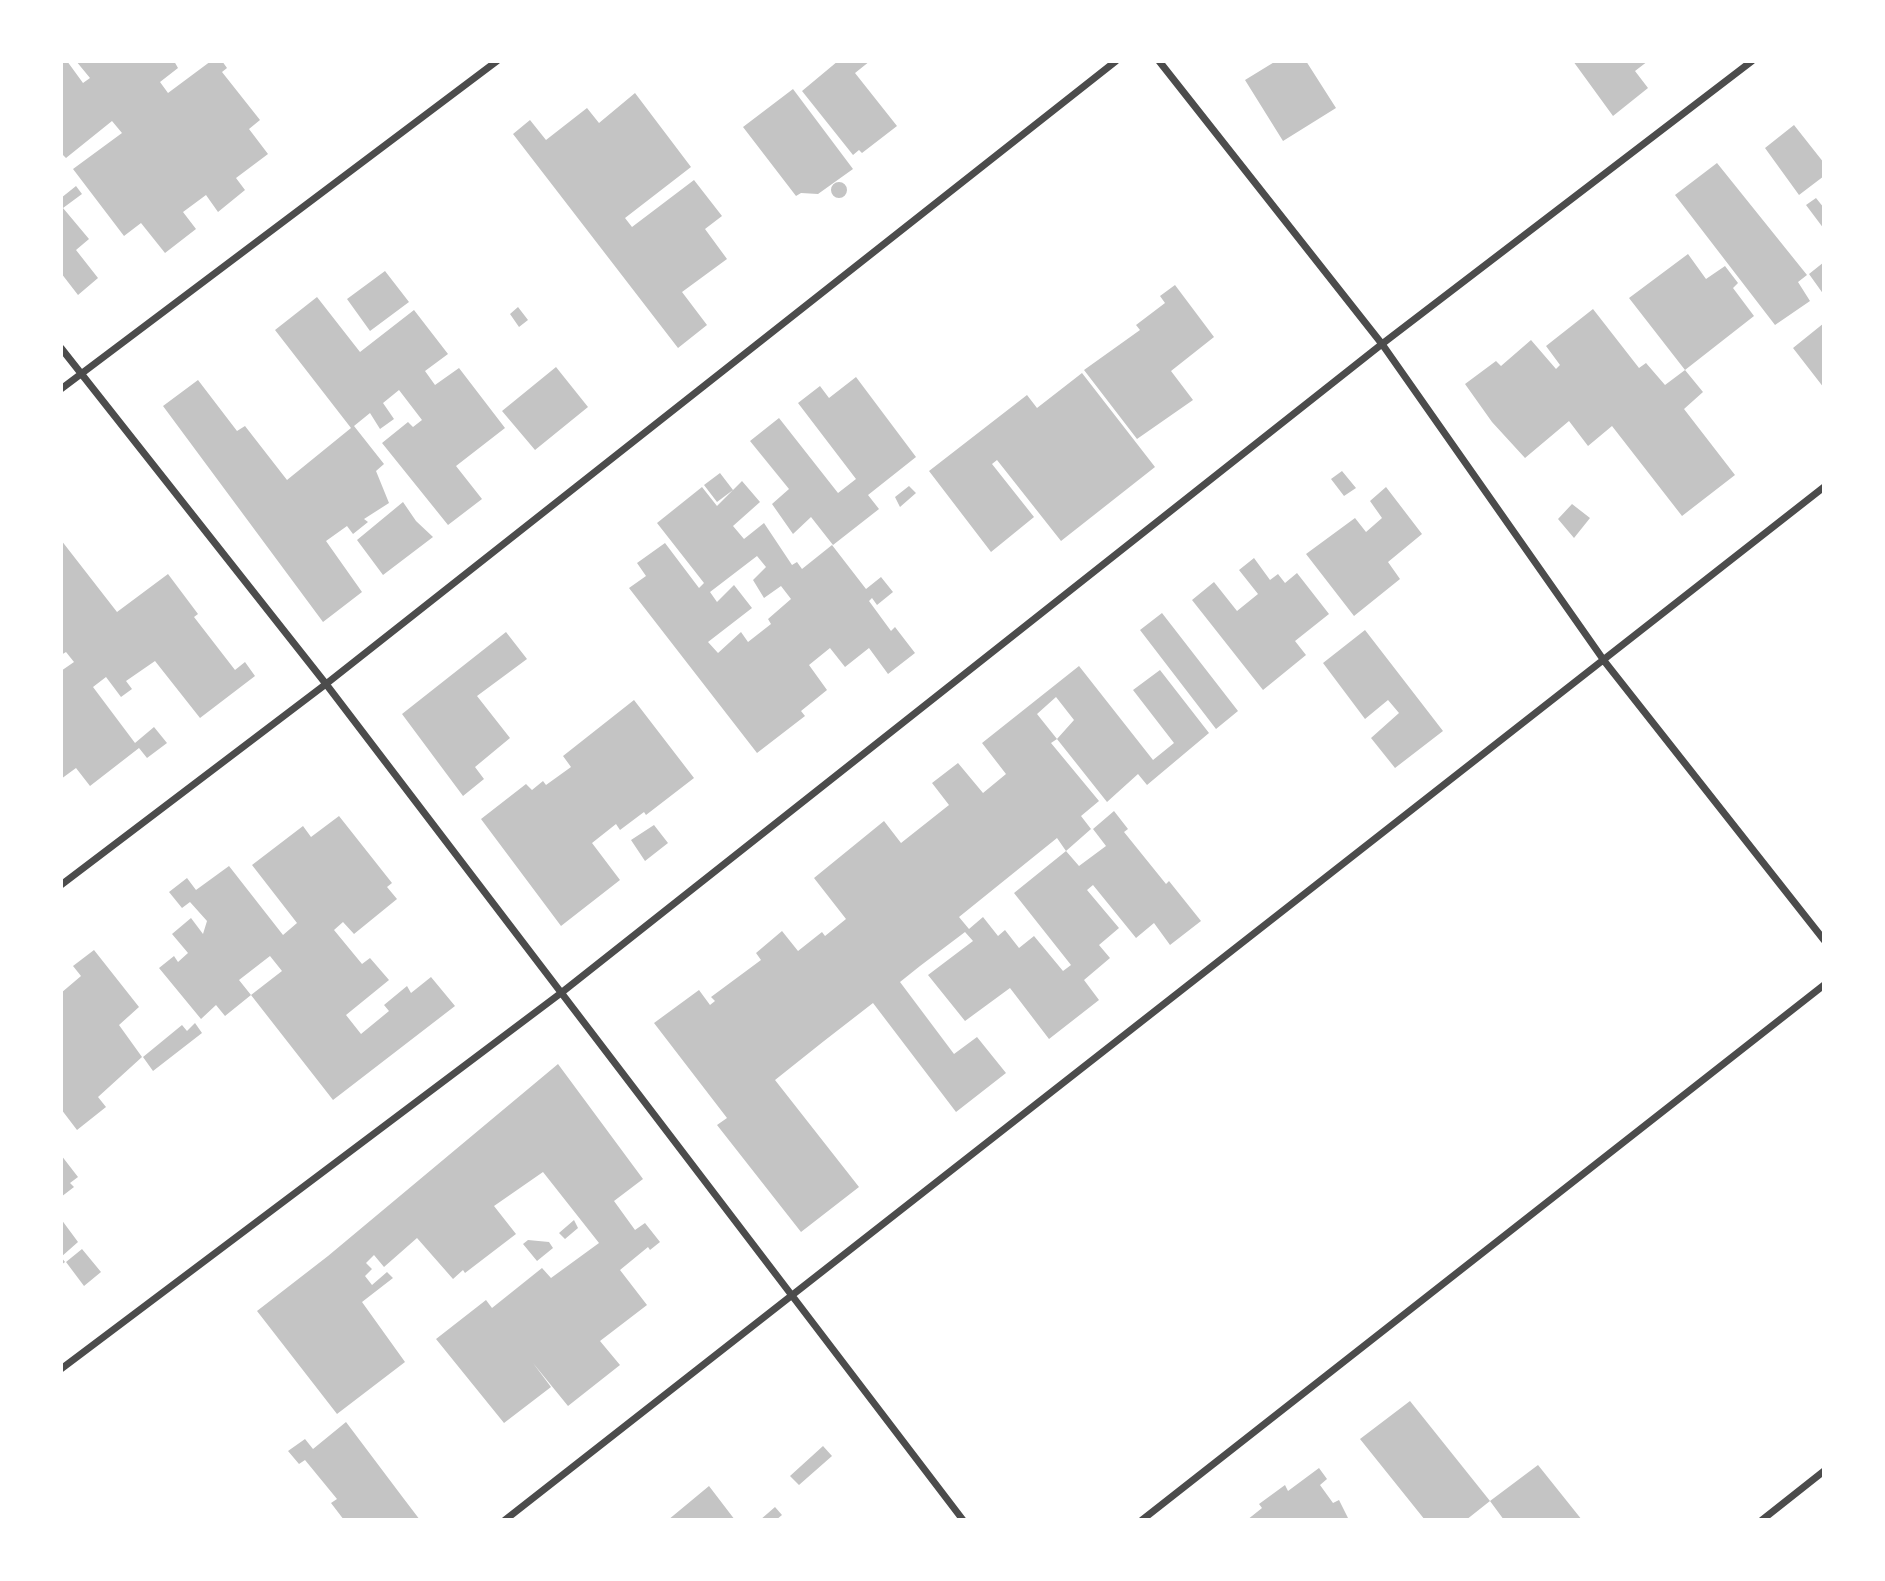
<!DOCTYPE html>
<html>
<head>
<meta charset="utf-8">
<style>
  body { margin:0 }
  #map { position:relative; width:1885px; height:1581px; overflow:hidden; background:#fff; font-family:"Noto Serif",serif }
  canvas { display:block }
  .frame { position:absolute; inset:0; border:63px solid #fff; pointer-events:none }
</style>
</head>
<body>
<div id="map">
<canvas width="1885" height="1581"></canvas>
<div class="frame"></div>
</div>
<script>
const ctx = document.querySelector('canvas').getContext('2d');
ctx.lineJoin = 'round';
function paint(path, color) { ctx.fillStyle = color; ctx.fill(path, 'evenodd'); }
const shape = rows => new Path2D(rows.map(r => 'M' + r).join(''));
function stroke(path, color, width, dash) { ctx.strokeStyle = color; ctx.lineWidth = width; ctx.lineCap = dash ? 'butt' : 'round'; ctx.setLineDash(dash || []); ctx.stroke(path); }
const building = shape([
  [61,61,67,61,83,83,90,78,76,61,174,61,178,68,160,82,168,93,211,61,222,61,227,68,222,72,260,120,249,129,268,154,236,178,245,190,218,212,206,195,183,212,196,229,165,253,141,223,124,236,73,169,122,133,112,121,66,158,61,153],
  [838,61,870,61,855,73,897,126,862,153,859,150,853,155,802,91],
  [1276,61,1306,61,1336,108,1283,141,1245,80],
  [1573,61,1648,61,1635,71,1648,88,1613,116],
  [793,89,853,169,818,194,801,193,796,196,743,127],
  [635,93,691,167,625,218,632,227,694,180,722,216,705,229,727,259,682,292,707,325,678,348,513,134,530,120,546,140,587,108,599,123],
  [1794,125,1824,163,1824,176,1799,195,1765,148],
  [1717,163,1807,275,1798,282,1810,301,1775,325,1675,195],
  '831 190a8 8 0 1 1 16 0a8 8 0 1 1-16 0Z',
  [76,186,82,194,63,208,89,239,76,250,98,278,78,295,61,273,61,198],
  [1816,198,1824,208,1824,229,1806,205],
  [1688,254,1706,279,1725,266,1738,283,1733,288,1754,316,1685,370,1703,392,1684,409,1735,475,1682,516,1612,426,1588,446,1569,421,1525,458,1492,422,1465,384,1496,361,1501,366,1531,340,1556,369,1560,365,1546,346,1593,309,1639,368,1646,363,1665,385,1685,370,1629,298],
  [1824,262,1824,295,1809,274],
  [385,271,409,302,370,331,347,299],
  [1175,285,1214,337,1171,371,1193,400,1137,439,1084,370,1140,330,1136,325,1165,303,1160,296],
  [317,297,360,352,414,310,448,354,425,371,435,385,459,368,505,428,456,466,482,499,448,525,382,443,408,422,413,427,422,420,399,390,383,403,394,419,380,429,370,413,354,426,384,464,376,471,389,503,364,519,368,522,353,534,347,526,326,541,362,592,323,622,163,406,198,380,237,431,245,426,287,480,351,428,275,330],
  [518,307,528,320,519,327,510,314],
  [1824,323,1824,388,1793,348],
  [556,367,588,407,535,450,502,411],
  [1082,373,1155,467,1061,541,997,460,992,464,1034,517,991,552,929,471,1027,395,1037,408],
  [856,377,916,457,868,495,879,509,833,545,811,517,793,534,772,504,789,489,750,441,779,418,838,493,856,479,798,403,820,386,829,398],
  [1342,471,1356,488,1344,496,1331,479],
  [720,473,733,490,742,481,760,502,733,526,744,539,764,523,792,565,797,562,802,569,832,545,866,589,881,577,893,592,877,605,872,598,869,601,891,631,895,627,915,653,888,674,869,648,845,667,830,648,809,665,827,690,801,711,805,716,757,753,629,588,646,576,637,563,665,543,699,588,704,583,657,523,702,487,717,506,733,490,717,502,704,485],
  [757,556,766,567,753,580,764,598,781,586,791,599,768,619,771,624,748,642,741,632,718,653,708,642,752,608,734,585,717,602,710,592],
  [909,486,916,493,900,507,895,497],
  [1386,487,1422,534,1388,562,1400,579,1354,616,1306,554,1355,518,1366,532,1382,518,1370,501],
  [403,502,416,521,433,537,383,575,357,540],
  [1572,504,1590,518,1574,538,1558,519],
  [61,540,117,612,168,574,198,614,194,617,235,670,245,662,255,676,200,718,155,661,126,681,132,689,121,697,106,677,93,687,135,743,154,727,167,743,147,758,139,748,90,786,76,768,61,779,61,671,74,662,66,652,61,655],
  [1254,558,1270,580,1278,574,1285,583,1297,573,1329,614,1295,641,1306,655,1263,690,1192,600,1214,582,1237,611,1258,594,1239,570],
  [1162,613,1238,711,1216,729,1140,630],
  [1365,630,1443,731,1395,768,1371,738,1399,713,1388,700,1365,719,1323,663],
  [506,632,527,659,477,696,510,738,475,767,484,779,463,796,402,714],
  [1079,666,1153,760,1174,743,1133,690,1160,670,1209,733,1147,785,1138,774,1107,802,1057,739,1051,743,1099,801,1081,816,1091,829,1066,851,1057,838,959,917,969,929,983,917,998,936,1005,930,1019,948,1034,936,1063,971,1071,965,1014,893,1066,851,1079,866,1106,846,1093,829,1114,811,1128,829,1124,832,1166,884,1169,881,1201,921,1170,945,1154,923,1136,938,1093,885,1087,890,1119,928,1099,945,1110,958,1084,980,1099,1000,1049,1039,1010,988,965,1021,928,975,973,941,965,932,920,966,900,982,954,1054,977,1037,1006,1073,956,1112,873,1003,824,1041,775,1080,859,1187,801,1232,717,1125,727,1118,654,1023,699,990,710,1005,715,1001,711,997,761,960,756,953,782,931,798,951,822,932,825,936,846,919,814,878,884,821,901,843,949,805,932,783,958,763,983,793,1006,774,982,743],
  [1056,697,1074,720,1057,739,1037,714],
  [634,700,694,778,646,815,644,812,620,830,616,824,592,843,620,880,561,926,481,819,526,784,532,790,543,781,546,785,571,767,563,756],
  [339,816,392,883,387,887,397,899,354,934,343,922,334,930,362,964,370,958,389,980,346,1015,361,1034,389,1011,384,1005,407,986,411,993,431,977,455,1006,333,1100,251,995,282,971,270,956,239,980,251,995,225,1016,216,1005,201,1019,159,968,174,956,178,962,188,953,172,934,191,918,203,934,207,921,190,902,182,908,169,892,187,878,196,890,229,866,283,935,297,923,252,865,303,826,311,837],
  [654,825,668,843,645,861,631,840],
  [94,950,139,1007,119,1025,142,1057,98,1097,106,1107,77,1130,61,1109,61,993,81,976,73,966],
  [195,1023,202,1033,153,1071,143,1057,182,1025,187,1031],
  [558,1064,643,1179,614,1201,635,1230,645,1223,660,1242,650,1250,648,1247,620,1270,647,1305,600,1341,620,1365,568,1406,533,1363,551,1387,504,1423,436,1339,486,1300,492,1308,542,1268,551,1278,599,1243,543,1172,494,1206,516,1234,465,1273,463,1270,453,1279,417,1238,384,1267,374,1255,366,1263,372,1269,365,1276,372,1285,387,1272,393,1278,362,1302,405,1362,337,1414,257,1311,328,1256],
  [61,1155,78,1177,70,1183,74,1187,61,1197],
  [61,1219,78,1242,61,1257,65,1262,61,1265],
  [574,1220,578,1228,565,1239,559,1233],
  [528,1240,549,1242,553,1248,537,1261,523,1244],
  [82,1249,101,1272,84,1286,66,1262],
  [1410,1401,1490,1501,1466,1520,1425,1520,1360,1439],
  [346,1422,404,1499,420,1520,344,1520,331,1503,337,1499,305,1460,299,1464,288,1451,305,1439,313,1449],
  [823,1446,832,1456,799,1485,790,1476],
  [1538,1465,1582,1520,1504,1520,1490,1501],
  [1319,1468,1327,1479,1320,1485,1333,1503,1339,1500,1349,1520,1247,1520,1262,1508,1259,1504,1285,1485,1288,1491],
  [709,1486,735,1520,668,1520],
  [775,1507,782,1515,776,1520,760,1520]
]);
const minor = shape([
  [1159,61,1382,344,1605,662,1824,940],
  [61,348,326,684,963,1520],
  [61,389,497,61],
  [61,885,326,684,1116,61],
  [61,1369,561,993,1382,344,1752,61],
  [505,1520,1824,487],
  [1142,1520,1824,985],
  [1762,1520,1824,1471]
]);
paint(building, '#c4c4c4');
stroke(minor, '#4c4c4c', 7);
</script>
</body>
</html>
